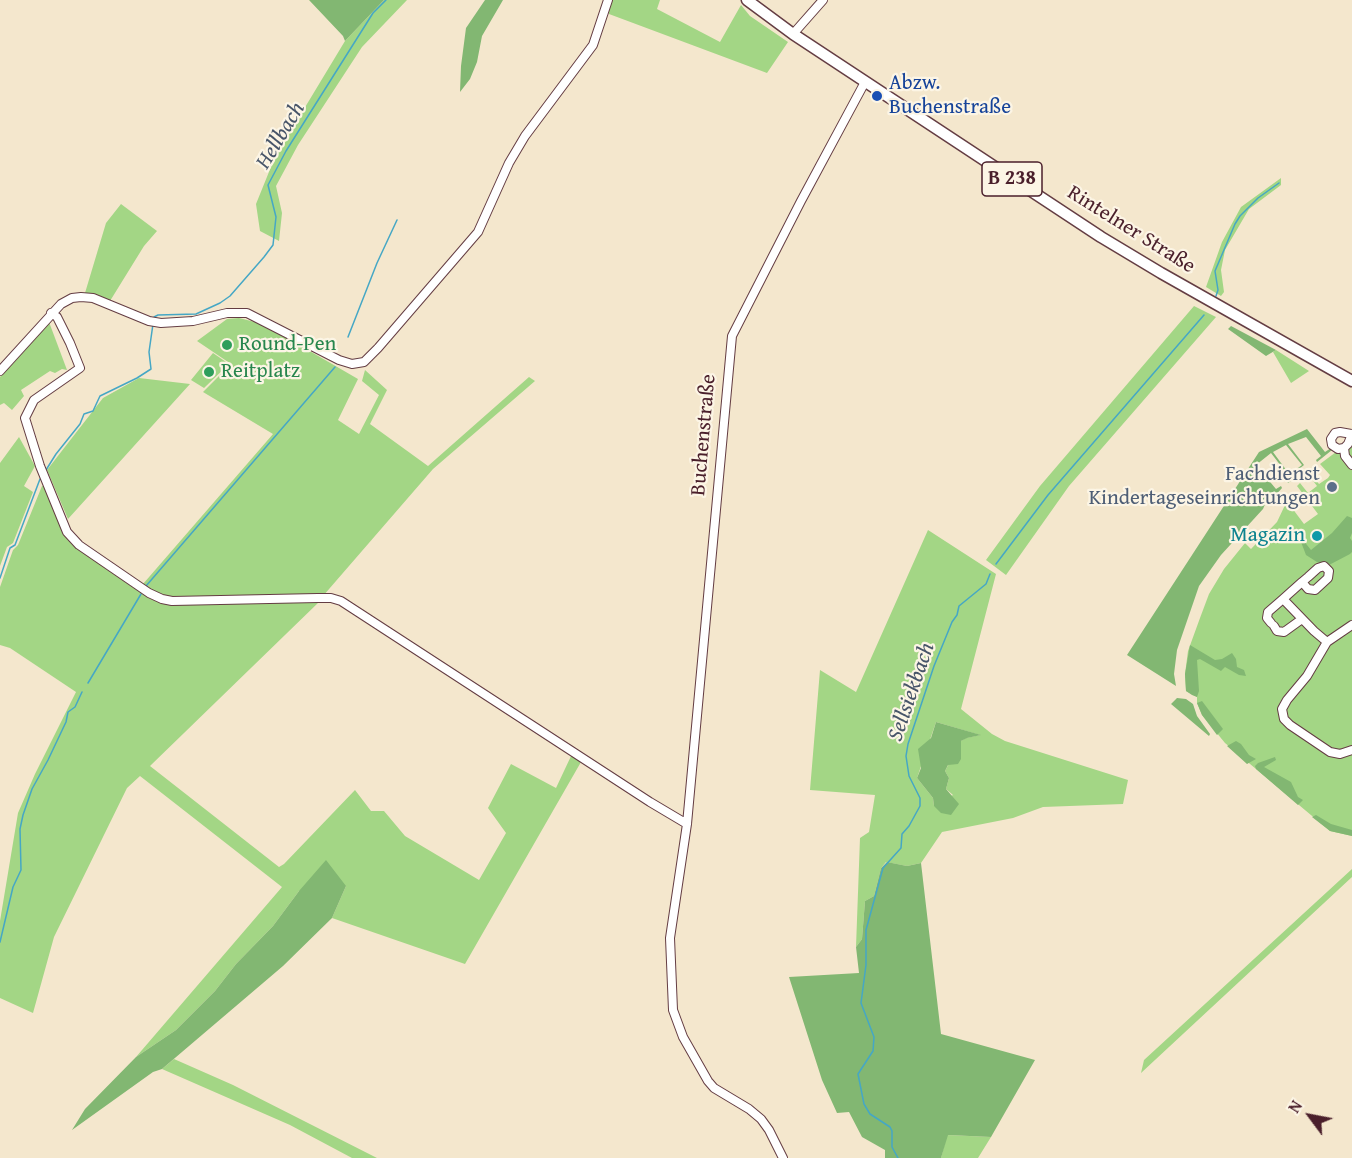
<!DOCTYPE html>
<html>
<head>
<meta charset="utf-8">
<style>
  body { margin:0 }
  #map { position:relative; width:1352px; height:1158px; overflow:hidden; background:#f4e7cd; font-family:"Gentium Book Plus",serif }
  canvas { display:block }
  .north { position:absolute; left:1280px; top:1086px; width:60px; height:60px; -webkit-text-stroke:4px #fcf5e5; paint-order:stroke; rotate:302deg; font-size:16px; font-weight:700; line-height:24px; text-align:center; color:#4a1f2b }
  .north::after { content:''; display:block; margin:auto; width:21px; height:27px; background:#4a1f2b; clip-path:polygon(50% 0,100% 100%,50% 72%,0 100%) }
</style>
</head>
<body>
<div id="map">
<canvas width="1352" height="1158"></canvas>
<div class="north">N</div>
</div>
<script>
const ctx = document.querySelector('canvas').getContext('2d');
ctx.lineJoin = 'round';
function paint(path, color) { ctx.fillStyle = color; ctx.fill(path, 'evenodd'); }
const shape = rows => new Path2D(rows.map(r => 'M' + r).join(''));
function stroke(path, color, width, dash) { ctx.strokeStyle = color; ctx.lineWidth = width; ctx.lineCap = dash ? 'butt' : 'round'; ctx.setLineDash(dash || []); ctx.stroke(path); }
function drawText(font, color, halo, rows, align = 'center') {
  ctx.font = font + ' "Gentium Book Plus",serif'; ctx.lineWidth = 4.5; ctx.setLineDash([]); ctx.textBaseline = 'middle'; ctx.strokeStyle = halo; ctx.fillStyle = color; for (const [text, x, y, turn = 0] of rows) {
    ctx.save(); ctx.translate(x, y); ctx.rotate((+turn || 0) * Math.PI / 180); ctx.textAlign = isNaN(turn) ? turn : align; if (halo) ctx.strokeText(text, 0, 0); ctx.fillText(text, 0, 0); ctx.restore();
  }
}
const green = shape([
  [384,0,407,0,362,47,298,145,276,186,282,213,279,241,260,231,256,204,275,157,345,41],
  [611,0,660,0,657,9,720,42,741,5,750,16,788,42,767,73,609,14,608,10],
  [1281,178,1281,185,1249,209,1225,250,1221,270,1224,292,1221,296,1206,287,1222,242,1241,207],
  [121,204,157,231,144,246,110,301,85,293,106,223],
  [1194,306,1216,317,1069,486,1006,575,986,560,1040,486],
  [239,318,255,322,294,342,358,379,338,420,359,434,379,395,362,381,365,370,387,390,370,424,428,466,529,377,535,381,433,469,323,596,169,597,156,593,143,584,273,434,203,392,231,364,197,341,227,319],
  [49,322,67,370,62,369,55,373,50,371,21,390,24,396,12,410,4,403,0,405,0,377],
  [1276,350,1309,371,1291,383,1273,352],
  [213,353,229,364,204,388,191,380],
  [139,378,190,384,68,519,47,470,103,398],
  [19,437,35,466,24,486,33,492,13,543,7,547,0,566,0,463],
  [1352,440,1352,836,1330,831,1225,743,1202,715,1197,703,1197,697,1186,691,1185,674,1188,651,1200,618,1209,594,1224,569,1245,543,1251,549,1277,522,1286,503,1281,499,1283,496,1304,524,1318,514,1297,486,1300,483,1308,493,1317,486,1308,474,1310,473,1319,484,1328,478,1330,475,1320,464,1336,452,1340,454,1349,447],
  [42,486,45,486,66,535,152,597,319,602,150,766,279,867,284,864,355,790,371,811,384,811,405,836,479,880,506,833,488,808,511,764,556,788,572,754,581,762,465,964,332,918,346,886,299,891,273,926,236,964,215,991,176,1030,136,1057,282,887,140,776,127,788,54,937,33,1013,0,998,0,921,18,813,35,774,76,692,10,648,0,645,0,587,13,550,18,545],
  [928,530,996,574,961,709,992,734,1005,741,1128,780,1123,804,1043,807,1013,818,942,832,921,863,907,866,886,862,881,868,874,896,865,901,862,939,856,947,860,838,869,832,875,795,810,790,820,670,856,692],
  [936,722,980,735,966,738,961,741,945,771,949,778,946,789,953,795,934,806,933,798,917,778],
  [1352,869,1352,877,1141,1073,1144,1060],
  [174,1059,233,1085,377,1158,352,1158,290,1125,162,1069],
  [947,1135,991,1137,978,1158,941,1158]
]);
const forest = shape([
  [309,0,384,0,345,41,343,36],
  [485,0,503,0,482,36,477,62,470,79,460,92,461,66,466,28],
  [1231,326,1276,350,1266,356,1228,329],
  [1307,429,1325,452,1331,448,1332,450,1317,462,1316,460,1321,456,1306,437,1288,444,1304,465,1299,469,1298,468,1302,465,1286,445,1273,452,1292,478,1297,474,1298,476,1288,483,1287,481,1291,479,1271,453,1256,465,1276,489,1281,486,1282,488,1275,496,1270,493,1263,509,1221,555,1199,586,1177,650,1174,674,1176,686,1127,655,1259,452],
  [1347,516,1352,518,1352,533,1350,538,1352,541,1352,552,1350,554,1329,565,1317,562,1306,555,1301,542,1303,540,1311,550,1332,533],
  [1190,645,1215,660,1222,659,1232,653,1236,659,1237,667,1244,670,1246,676,1239,675,1225,667,1221,671,1200,659,1197,660,1199,691,1197,697,1192,695,1186,691,1185,674],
  [1177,698,1186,699,1193,704,1197,716,1210,734,1209,736,1171,704],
  [1202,701,1223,729,1217,735,1202,715,1197,703],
  [936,722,981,735,967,738,961,741,961,759,958,764,948,765,945,771,949,778,946,789,959,804,951,815,941,813,934,806,933,798,917,778,921,768,918,749,931,738],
  [1236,741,1241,744,1249,755,1256,759,1247,764,1227,746],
  [1275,757,1276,760,1264,767,1291,782,1298,797,1303,800,1298,805,1256,769,1255,766,1258,763],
  [1316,815,1331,824,1352,830,1352,836,1330,831,1312,817],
  [326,860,346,886,332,918,283,966,162,1069,153,1072,72,1130,85,1109,136,1057,176,1030,215,991,236,964,273,926,299,891],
  [887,862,907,866,921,863,941,1034,1035,1060,991,1137,948,1135,941,1158,885,1158,885,1150,862,1137,849,1112,837,1113,822,1080,789,977,859,973,856,947,862,939,865,901,874,896,881,868]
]);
const stream = shape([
  [1216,296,1218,290,1215,271,1235,224,1240,216,1258,198,1279,183],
  [153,319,154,317,158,315,196,314,220,303,230,296,264,257,273,245,276,217,268,185,286,151,373,13,386,0],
  [348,337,377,263,397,220],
  [46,470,56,454,80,424,84,414,93,411,100,396,137,378,151,369,149,352,153,324],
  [996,564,1048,495,1204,315],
  [0,578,10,548,15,545,40,479],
  [146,586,335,367],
  [88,683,141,594],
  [0,942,13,887,21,870,20,829,23,815,32,789,48,760,66,722,68,712,75,707,82,692],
  [898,1158,892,1147,892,1131,890,1127,870,1114,864,1104,858,1074,873,1051,874,1037,861,1003,866,965,866,930,883,868,901,848,902,834,909,826,920,806,920,798,909,776,906,756,908,744,934,666,952,622,957,615,959,606,986,584,990,574]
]);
const minor = shape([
  [793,34,823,0],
  [51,313,57,317,70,343,80,368,34,400,25,418,40,466,67,532,79,545,149,593,162,599,172,601,318,598,331,598,341,601,650,802,687,824],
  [0,371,61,304,72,298,81,297,93,298,149,321,161,323,193,321,227,313,247,313,339,360,352,364,364,362,378,348,478,232,509,163,525,136,593,45,608,0],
  [1352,434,1340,432,1335,433,1331,439,1332,445,1338,449,1344,448,1348,444,1352,434],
  [1344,448,1345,456,1352,465],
  [1302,582,1308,589,1315,590,1328,578,1329,571,1324,566,1318,568,1308,577,1302,582,1283,599,1314,631,1327,642],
  [1271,623,1267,618,1268,612,1283,599],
  [1352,625,1327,642,1307,676,1287,700,1282,709,1284,719,1290,725,1330,752,1340,754,1352,750],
  [1274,626,1277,631,1284,632,1302,619],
  [783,1158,769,1130,761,1119,749,1109,714,1088,708,1081,683,1037,673,1010,670,938,687,824,732,336,801,201,865,82]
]);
const major = shape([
  [747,0,793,34,1101,237,1161,273,1352,381]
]);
const markers = [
  [877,96,6,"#1a4fb4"],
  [227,345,6,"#2e9e5b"],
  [209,372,6,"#2e9e5b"],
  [1332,487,6,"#5c6f8a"],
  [1317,536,6,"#0f9aa8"]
];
const shields = [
  [1012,179,60]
];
const shieldNames = [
  ["B 238",1012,179]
];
const transitNames = [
  ["Abzw.",889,84],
  ["Buchenstraße",889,108]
];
const streetNames = [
  ["Rintelner Straße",1131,230,32],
  ["Buchenstraße",704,435,-85]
];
const leisureNames = [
  ["Round-Pen",239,345],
  ["Reitplatz",221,372]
];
const serviceNames = [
  ["Fachdienst",1320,475],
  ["Kindertageseinrichtungen",1320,499]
];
const cultureNames = [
  ["Magazin",1305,536]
];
const waterNames = [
  ["Hellbach",281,136,-59],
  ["Sellsiekbach",912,692,-71]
];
paint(green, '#a3d685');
paint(forest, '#82b772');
stroke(stream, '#45a7c5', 1.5);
stroke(minor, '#643d43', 10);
stroke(major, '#643d43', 13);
stroke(minor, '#fff', 8);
stroke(major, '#fff', 10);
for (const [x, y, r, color] of markers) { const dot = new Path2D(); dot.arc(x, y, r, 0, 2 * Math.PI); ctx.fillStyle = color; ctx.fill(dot); stroke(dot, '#fcf5e5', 2); }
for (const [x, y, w] of shields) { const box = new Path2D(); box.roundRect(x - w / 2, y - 17, w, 34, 4.5); ctx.fillStyle = '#fcf5e5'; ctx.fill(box); stroke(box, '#4a1f2b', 1.5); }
drawText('bold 20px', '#4a1f2b', null, shieldNames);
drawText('21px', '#164399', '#fcf5e5', transitNames, 'left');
drawText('21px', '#4a1f2b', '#fcf5e5', streetNames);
drawText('21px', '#27864d', '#fcf5e5', leisureNames, 'left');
drawText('21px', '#4e5e75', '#fcf5e5', serviceNames, 'right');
drawText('21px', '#0d838f', '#fcf5e5', cultureNames, 'right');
drawText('italic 22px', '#485569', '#fcf5e5', waterNames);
</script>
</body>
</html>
